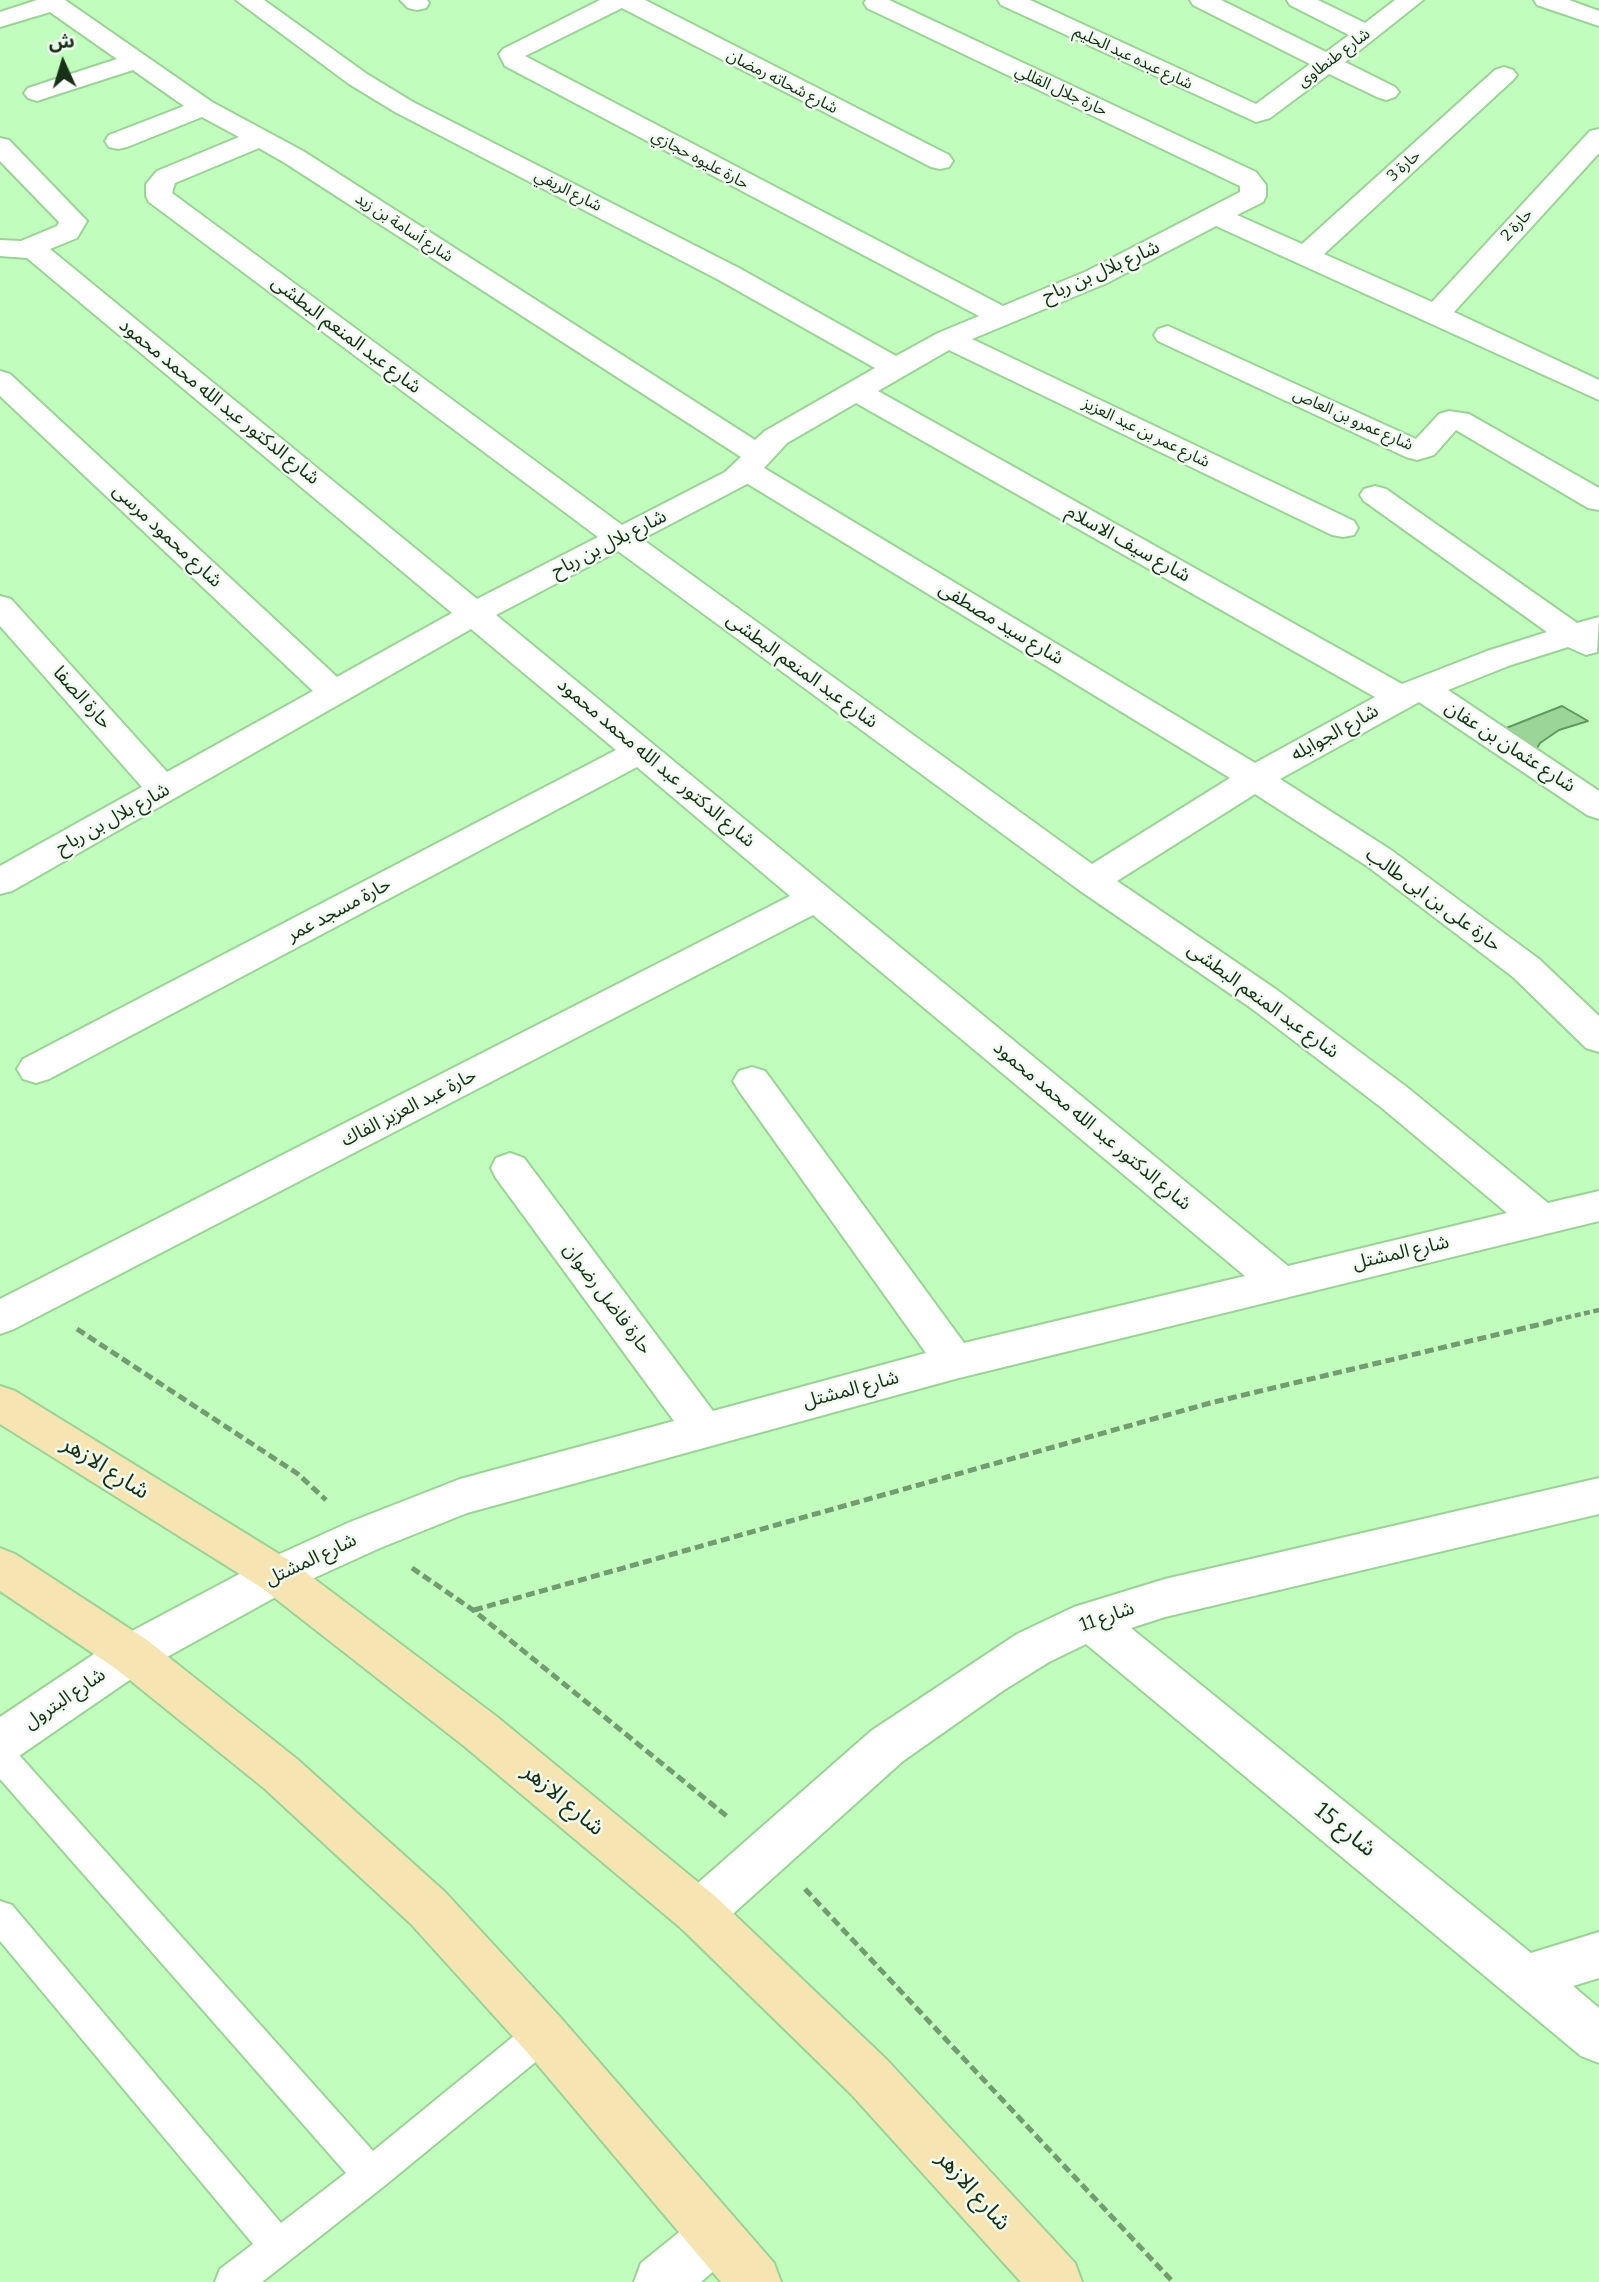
<!DOCTYPE html>
<html>
<head>
<meta charset="utf-8">
<style>
  body { margin:0 }
  #map { position:relative; width:1599px; height:2282px; overflow:hidden; background:#c1fdbd; font-family:Bitter,"Noto Sans Arabic",serif }
  canvas { display:block }
  .north { position:absolute; left:28px; top:28px; width:70px; height:70px; -webkit-text-stroke:5px #f0fcef; paint-order:stroke; rotate:356deg; font-size:19px; font-weight:700; line-height:28px; text-align:center; color:#183017 }
  .north::after { content:''; display:block; margin:auto; width:24px; height:32px; background:#183017; clip-path:polygon(50% 0,100% 100%,50% 72%,0 100%) }
</style>
</head>
<body>
<div id="map">
<canvas width="1599" height="2282"></canvas>
<div class="north">ش</div>
</div>
<script>
const ctx = document.querySelector('canvas').getContext('2d');
ctx.lineJoin = 'round';
function paint(path, color) { ctx.fillStyle = color; ctx.fill(path, 'evenodd'); }
const shape = rows => new Path2D(rows.map(r => 'M' + r).join(''));
function stroke(path, color, width, dash) { ctx.strokeStyle = color; ctx.lineWidth = width; ctx.lineCap = dash ? 'butt' : 'round'; ctx.setLineDash(dash || []); ctx.stroke(path); }
function drawText(font, color, halo, rows, align = 'center') {
  ctx.font = font + ' Bitter,"Noto Sans Arabic",serif'; ctx.lineWidth = 5; ctx.setLineDash([]); ctx.textBaseline = 'middle'; ctx.strokeStyle = halo; ctx.fillStyle = color; for (const [text, x, y, turn = 0] of rows) {
    ctx.save(); ctx.translate(x, y); ctx.rotate((+turn || 0) * Math.PI / 180); ctx.textAlign = isNaN(turn) ? turn : align; if (halo) ctx.strokeText(text, 0, 0); ctx.fillText(text, 0, 0); ctx.restore();
  }
}
const building = shape([
  [1562,706,1588,721,1559,730,1540,743,1530,760,1491,734,1562,706]
]);
const pathFar1 = shape([
  [1547,1322,1599,1310]
]);
const path = shape([
  [77,1329,298,1474,326,1500],
  [412,1568,473,1610,729,1818],
  [474,1610,1210,1403,1554,1321],
  [805,1889,1173,2282]
]);
const service = shape([
  [0,1742,11,1746,373,2151,531,2022,543,2018,555,2022,560,2034,555,2046,383,2187,262,2282,215,2282,220,2269,253,2244,0,1941,0,1901,12,1905,281,2223,346,2173,0,1779,0,1742]
]);
const minor = shape([
  [37,0,65,0,212,102,303,151,755,440,765,431,875,368,719,280,395,112,349,84,236,0,264,0,367,74,413,102,739,268,896,356,938,333,979,316,505,66,499,54,503,49,600,0,645,0,949,155,953,161,949,167,940,169,931,167,622,8,525,56,1003,306,1087,271,1240,192,1240,186,867,8,864,3,866,0,889,0,1256,172,1266,185,1266,196,1263,202,1237,215,1302,244,1495,70,1504,67,1513,70,1517,75,1513,80,1324,254,1432,302,1590,131,1599,129,1599,153,1454,312,1599,380,1599,400,1216,226,1107,283,972,339,1354,521,1358,528,1354,535,1343,537,1332,535,949,350,878,391,1402,684,1487,651,1547,632,1364,501,1360,495,1364,489,1375,486,1386,489,1577,623,1599,617,1597,652,1586,655,1568,647,1511,665,1448,690,1599,791,1599,819,1587,815,1419,702,1280,779,1391,850,1539,959,1599,1016,1599,1052,1586,1048,1513,977,1367,866,1255,794,1117,881,1277,990,1408,1088,1548,1203,1599,1191,1599,1221,955,1379,467,1513,380,1548,292,1588,147,1668,16,1758,0,1764,0,1717,115,1640,262,1562,350,1522,460,1479,674,1421,496,1178,491,1168,496,1158,510,1153,524,1158,713,1411,926,1353,739,1091,733,1081,739,1071,752,1067,765,1071,964,1343,1245,1276,813,915,14,1329,0,1334,0,1299,790,896,637,767,49,1079,36,1083,23,1079,17,1069,23,1059,616,750,471,629,12,891,0,894,0,866,142,787,0,626,0,596,11,599,167,772,313,691,0,396,0,371,10,374,337,677,452,613,27,258,0,256,0,240,21,241,57,226,59,222,0,161,0,138,9,140,87,221,77,238,50,249,477,599,598,537,149,202,146,196,146,184,157,171,239,137,202,117,127,147,118,149,109,147,105,141,109,135,184,106,133,70,46,98,37,101,28,98,24,93,28,88,117,59,50,12,0,27,0,12,37,0],
  [259,148,285,163,741,457,725,472,622,525,172,193,175,183,259,148],
  [856,403,1375,697,1255,763,764,468,787,443,856,403],
  [747,484,748,484,1230,778,1092,864,642,539,747,484],
  [618,551,1079,890,1251,1008,1382,1108,1507,1213,1288,1266,496,615,618,551],
  [400,0,427,0,429,3,426,8,417,10,408,8,400,0],
  [998,0,1030,0,1256,104,1310,64,1193,5,1190,0,1221,0,1326,52,1349,35,1290,5,1287,0,1318,0,1365,23,1395,0,1423,0,1345,62,1395,87,1399,92,1395,97,1386,100,1377,97,1329,74,1270,118,1256,122,1001,5,998,0],
  [1534,0,1569,0,1599,11,1599,26,1537,5,1534,0],
  [1168,326,1416,439,1439,414,1449,411,1469,414,1599,488,1599,510,1588,508,1456,430,1434,455,1417,460,1406,457,1158,341,1154,335,1158,329,1168,326],
  [1599,1478,1599,1514,1165,1617,1131,1628,1531,1953,1599,1932,1599,1978,1573,1986,1599,2008,1599,2063,1581,2056,1086,1644,1049,1662,1004,1690,903,1761,716,1929,699,1936,682,1929,675,1913,682,1897,871,1731,1017,1634,1074,1607,1165,1579,1599,1478],
  [716,2209,734,2217,742,2235,734,2253,701,2282,634,2282,641,2263,698,2217,716,2209]
]);
const secondary = shape([
  [0,1386,15,1391,292,1562,496,1716,716,1897,887,2060,1075,2263,1082,2282,1021,2282,851,2094,682,1929,464,1746,262,1588,0,1424,0,1386],
  [0,1548,15,1554,147,1640,297,1759,445,1892,560,2017,774,2263,781,2282,721,2282,526,2051,411,1924,265,1789,115,1668,0,1591,0,1548]
]);
const farStreetnames = [
  ["شارع عبده عبد الحليم",1133,58,25],
  ["شارع طنطاوى",1334,58,-37],
  ["شارع شحاته رمضان",782,82,27],
  ["حارة جلال القللي",1061,91,25],
  ["حارة عليوه حجازي",700,160,28],
  ["حارة 3",1404,166,-42],
  ["شارع الريفي",568,191,27],
  ["حارة 2",1517,225,-47],
  ["شارع أسامة بن زيد",404,228,33],
  ["شارع عمرو بن العاص",1353,420,24],
  ["شارع عمر بن عبد العزيز",1146,433,26]
];
const streetNames = [
  ["شارع بلال بن رباح",1101,272,-24],
  ["شارع عبد المنعم البطشى",346,335,37],
  ["شارع الدكتور عبد الله محمد محمود",219,402,39],
  ["شارع محمود مرسى",167,536,43],
  ["شارع بلال بن رباح",609,544,-27],
  ["شارع سيف الاسلام",1128,544,29],
  ["شارع سيد مصطفى",1001,624,31],
  ["شارع عبد المنعم البطشى",802,671,36],
  ["حارة الصفا",82,698,48],
  ["شارع الجوايله",1335,733,-29],
  ["شارع عثمان بن عفان",1510,747,33],
  ["شارع الدكتور عبد الله محمد محمود",656,763,40],
  ["شارع بلال بن رباح",113,819,-29],
  ["حارة على بن ابى طالب",1433,900,36],
  ["حارة مسجد عمر",339,910,-28],
  ["شارع عبد المنعم البطشى",1263,1001,36],
  ["حارة عبد العزيز الفاك",409,1108,-27],
  ["شارع الدكتور عبد الله محمد محمود",1092,1126,40],
  ["شارع المشتل",1401,1253,-13],
  ["حارة فاضل رضوان",607,1299,53],
  ["شارع المشتل",851,1390,-15],
  ["شارع المشتل",311,1560,-25],
  ["شارع 11",1107,1617,-19],
  ["شارع البترول",65,1699,-34]
];
const nearStreetnames = [
  ["شارع الازهر",105,1468,32],
  ["شارع الازهر",563,1800,40],
  ["شارع 15",1345,1830,39],
  ["شارع الازهر",973,2191,48]
];
paint(building, '#9bd698');
stroke(building, '#61995e', 2);
stroke(service, '#99d495', 4);
stroke(minor, '#99d495', 4);
stroke(secondary, '#99d495', 4);
stroke(pathFar1, '#729d70', 4.5, [6, 3.5]);
stroke(path, '#729d70', 5, [9, 4.5]);
paint(service, '#fff');
paint(minor, '#fff');
paint(secondary, '#f6e5b2');
drawText('16px', '#183017', '#f0fcef', farStreetnames);
drawText('19px', '#183017', '#f0fcef', streetNames);
drawText('23px', '#183017', '#f0fcef', nearStreetnames);
</script>
</body>
</html>
